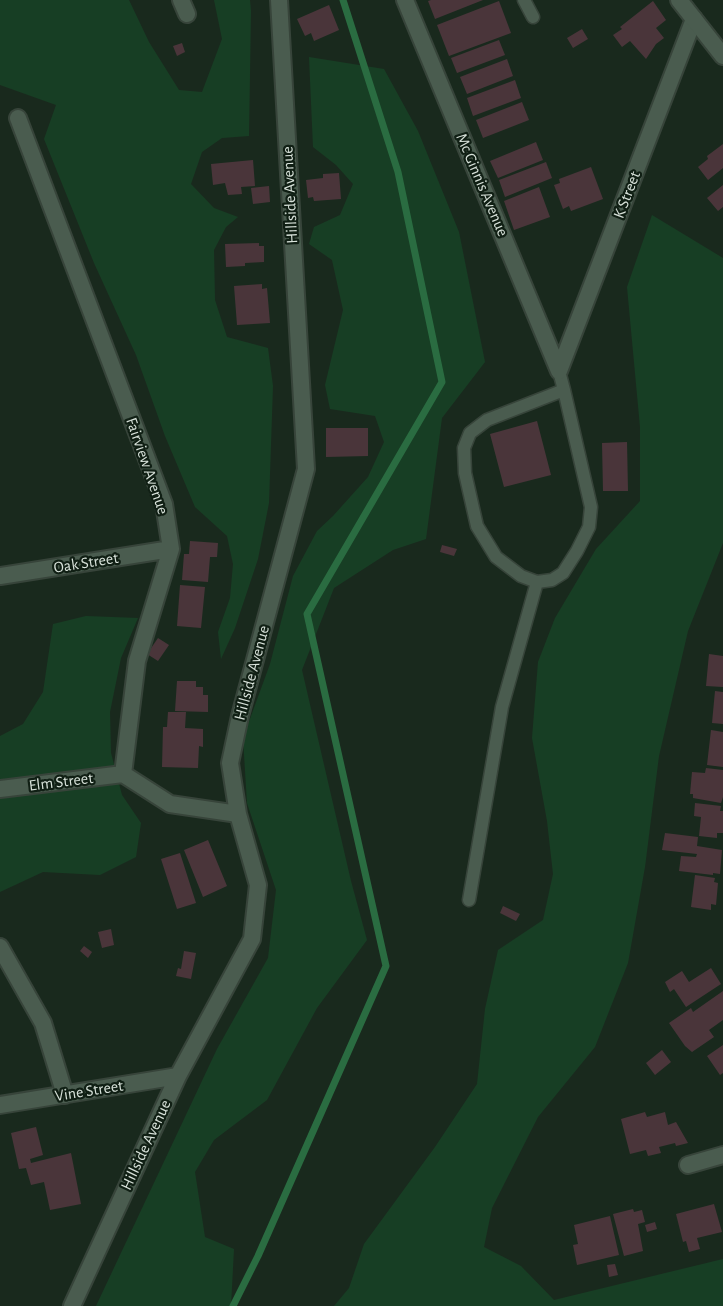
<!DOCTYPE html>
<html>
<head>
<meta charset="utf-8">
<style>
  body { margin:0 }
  canvas { display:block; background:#19291d }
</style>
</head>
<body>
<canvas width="723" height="1306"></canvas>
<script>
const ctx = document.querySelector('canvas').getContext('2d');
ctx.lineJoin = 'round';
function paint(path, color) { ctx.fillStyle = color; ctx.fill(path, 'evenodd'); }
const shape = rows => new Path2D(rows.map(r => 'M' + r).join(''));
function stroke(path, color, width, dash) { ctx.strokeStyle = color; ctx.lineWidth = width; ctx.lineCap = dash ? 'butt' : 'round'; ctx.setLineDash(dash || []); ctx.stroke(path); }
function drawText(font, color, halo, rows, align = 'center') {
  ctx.font = font + ' "Alegreya Sans",sans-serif'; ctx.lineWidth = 4.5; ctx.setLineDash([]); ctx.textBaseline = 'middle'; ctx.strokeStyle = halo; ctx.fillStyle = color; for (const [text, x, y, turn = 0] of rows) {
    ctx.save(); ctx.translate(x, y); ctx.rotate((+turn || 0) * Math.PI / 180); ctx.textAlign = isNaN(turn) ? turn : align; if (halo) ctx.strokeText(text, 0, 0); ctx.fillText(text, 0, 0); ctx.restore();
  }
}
const green = shape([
  [0,0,129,0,149,42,179,90,202,92,222,39,214,0,250,0,251,11,249,136,222,138,202,152,191,184,214,208,238,217,226,227,214,250,215,300,227,337,268,348,273,386,269,503,258,559,235,628,221,659,218,632,230,598,233,564,227,536,195,507,165,436,136,355,94,263,44,139,56,105,0,85],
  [309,57,384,69,418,131,459,232,485,362,442,418,426,539,393,550,334,588,302,670,351,881,367,940,317,1008,267,1100,214,1140,195,1172,205,1237,234,1249,231,1306,96,1306,217,1049,268,958,276,890,247,803,243,738,270,664,293,576,317,531,333,516,368,477,384,442,375,416,330,409,325,385,343,310,332,260,309,244,314,227,340,215,353,184,336,165,313,147],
  [652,215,723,258,723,543,688,631,659,756,645,867,628,963,595,1047,538,1117,492,1208,484,1247,521,1266,554,1300,723,1259,723,1306,334,1306,349,1288,364,1244,435,1147,477,1084,485,1009,498,950,543,920,553,874,547,821,532,738,538,662,555,618,596,549,640,501,640,427,627,287],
  [86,616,138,618,121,658,110,712,111,753,122,795,141,823,136,857,100,875,43,872,0,892,0,736,23,724,43,692,53,624]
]);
const stream = shape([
  [233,1306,258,1256,386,966,307,614,442,382,398,172,343,0]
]);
const building = shape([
  [431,0,483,0,435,19,428,1],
  [499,1,511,33,449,56,437,25],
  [653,1,666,20,656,28,664,38,656,44,646,59,630,41,622,47,613,35,622,29,620,27],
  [329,5,339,30,314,41,311,33,305,36,297,19],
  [582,29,588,39,573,48,567,38],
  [499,40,505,55,457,73,451,58],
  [182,43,185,52,177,56,173,46],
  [507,59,513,76,467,94,460,77],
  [515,80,521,98,473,116,467,98],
  [522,102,529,120,483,138,476,120],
  [536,142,543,160,498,178,490,161],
  [723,144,723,168,708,180,698,167,708,159,707,156],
  [253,160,255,186,241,187,242,194,228,195,225,183,213,185,211,164],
  [546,162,552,178,505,197,499,180],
  [591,167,603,199,571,211,569,206,563,209,554,185,560,183,559,179],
  [339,173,341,199,314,201,313,197,308,198,306,180,323,178,323,174],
  [723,185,723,207,718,211,707,198],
  [269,186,270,202,253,204,251,188],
  [539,187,550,217,514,230,504,201],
  [259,243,259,246,264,246,264,262,245,263,245,266,226,267,225,244],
  [262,284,262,289,267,288,270,323,237,325,234,286],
  [537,421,551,475,504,487,490,434],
  [326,428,368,428,368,456,326,457],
  [627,442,628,491,603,491,602,443],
  [190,541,218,543,217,557,210,557,208,582,182,580,184,554,189,554],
  [442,545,457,549,454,556,440,552],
  [180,585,205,587,201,628,177,626],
  [158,638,169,645,158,661,147,654],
  [709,654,723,656,723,687,706,686],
  [177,681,196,681,196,687,203,687,203,695,208,695,208,712,175,711],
  [715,691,723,692,723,724,712,723],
  [168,712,186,712,185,728,203,729,203,747,199,746,198,768,162,767,163,727,167,727],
  [711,730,723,732,723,767,707,765],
  [706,768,723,770,723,797,721,803,693,798,693,794,690,794,692,772,705,773],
  [695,803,721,806,720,811,723,811,723,833,717,833,717,838,699,836,701,817,694,816],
  [665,833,698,837,697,846,722,850,720,874,713,873,713,875,679,871,681,856,696,857,697,854,662,850],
  [208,840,227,886,203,897,184,850],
  [180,853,196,903,177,909,161,859],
  [695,875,715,878,714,882,718,883,716,905,711,904,711,910,691,907],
  [503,906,520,914,516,921,500,913],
  [111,929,114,945,102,948,98,932],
  [84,946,92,952,88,958,80,951],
  [184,951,196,953,191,979,176,976,178,968,181,969],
  [711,968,721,984,686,1007,674,989,670,992,665,982,682,971,689,982],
  [723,991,723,1020,709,1030,714,1037,692,1052,685,1046,669,1023,691,1008,693,1012],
  [723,1045,723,1073,720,1075,707,1056],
  [662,1050,671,1062,655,1075,646,1063],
  [645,1112,647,1117,665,1112,668,1125,676,1122,688,1143,676,1146,675,1143,659,1147,661,1153,648,1156,646,1150,630,1154,621,1119],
  [36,1127,43,1155,30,1159,31,1163,71,1153,81,1204,50,1210,44,1182,31,1185,26,1168,19,1169,11,1133],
  [714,1204,722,1232,697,1238,700,1249,689,1252,686,1241,683,1242,676,1214],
  [633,1209,634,1212,642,1210,645,1222,638,1224,643,1251,624,1256,613,1214],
  [610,1216,619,1255,577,1265,573,1245,578,1244,574,1225],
  [655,1222,657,1229,647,1232,645,1225],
  [615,1264,618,1275,609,1277,607,1265]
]);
const service = shape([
  [524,0,533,17],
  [559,371,564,390,591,507,589,527,577,551,563,573,552,580,537,582,521,576,496,557,477,526,465,473,464,448,470,433,487,420,564,390],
  [469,900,502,707,537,582]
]);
const minor = shape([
  [181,0,187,14],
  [405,0,559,371],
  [18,118,164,504,171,549,137,661,123,774],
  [559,371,694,19],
  [0,576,171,549],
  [123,774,170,804,238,814],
  [0,789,123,774],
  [0,947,43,1023,65,1095],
  [0,1105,178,1076],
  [688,1165,723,1155],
  [72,1306,178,1076,252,939,258,885,238,814,230,763,240,716,306,469,279,0]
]);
const tertiary = shape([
  [679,0,723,56]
]);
const streetNames = [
  ["Mc Ginnis Avenue",482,185,67],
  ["Hillside Avenue",290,195,-93],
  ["K Street",627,195,-69],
  ["Fairview Avenue",147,466,71],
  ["Oak Street",86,563,-9],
  ["Hillside Avenue",252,673,-75],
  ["Elm Street",61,782,-7],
  ["Vine Street",89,1091,-9],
  ["Hillside Avenue",146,1145,-65]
];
paint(green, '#173e24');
stroke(stream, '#2a6c41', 7);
paint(building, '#4a353a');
stroke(service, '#37443a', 15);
stroke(minor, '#37443a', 20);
stroke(tertiary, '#37443a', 20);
stroke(service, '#4a5c4f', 12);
stroke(minor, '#4a5c4f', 16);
stroke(tertiary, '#4a5c4f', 16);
drawText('16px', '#d8e2da', '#101f14', streetNames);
</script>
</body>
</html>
